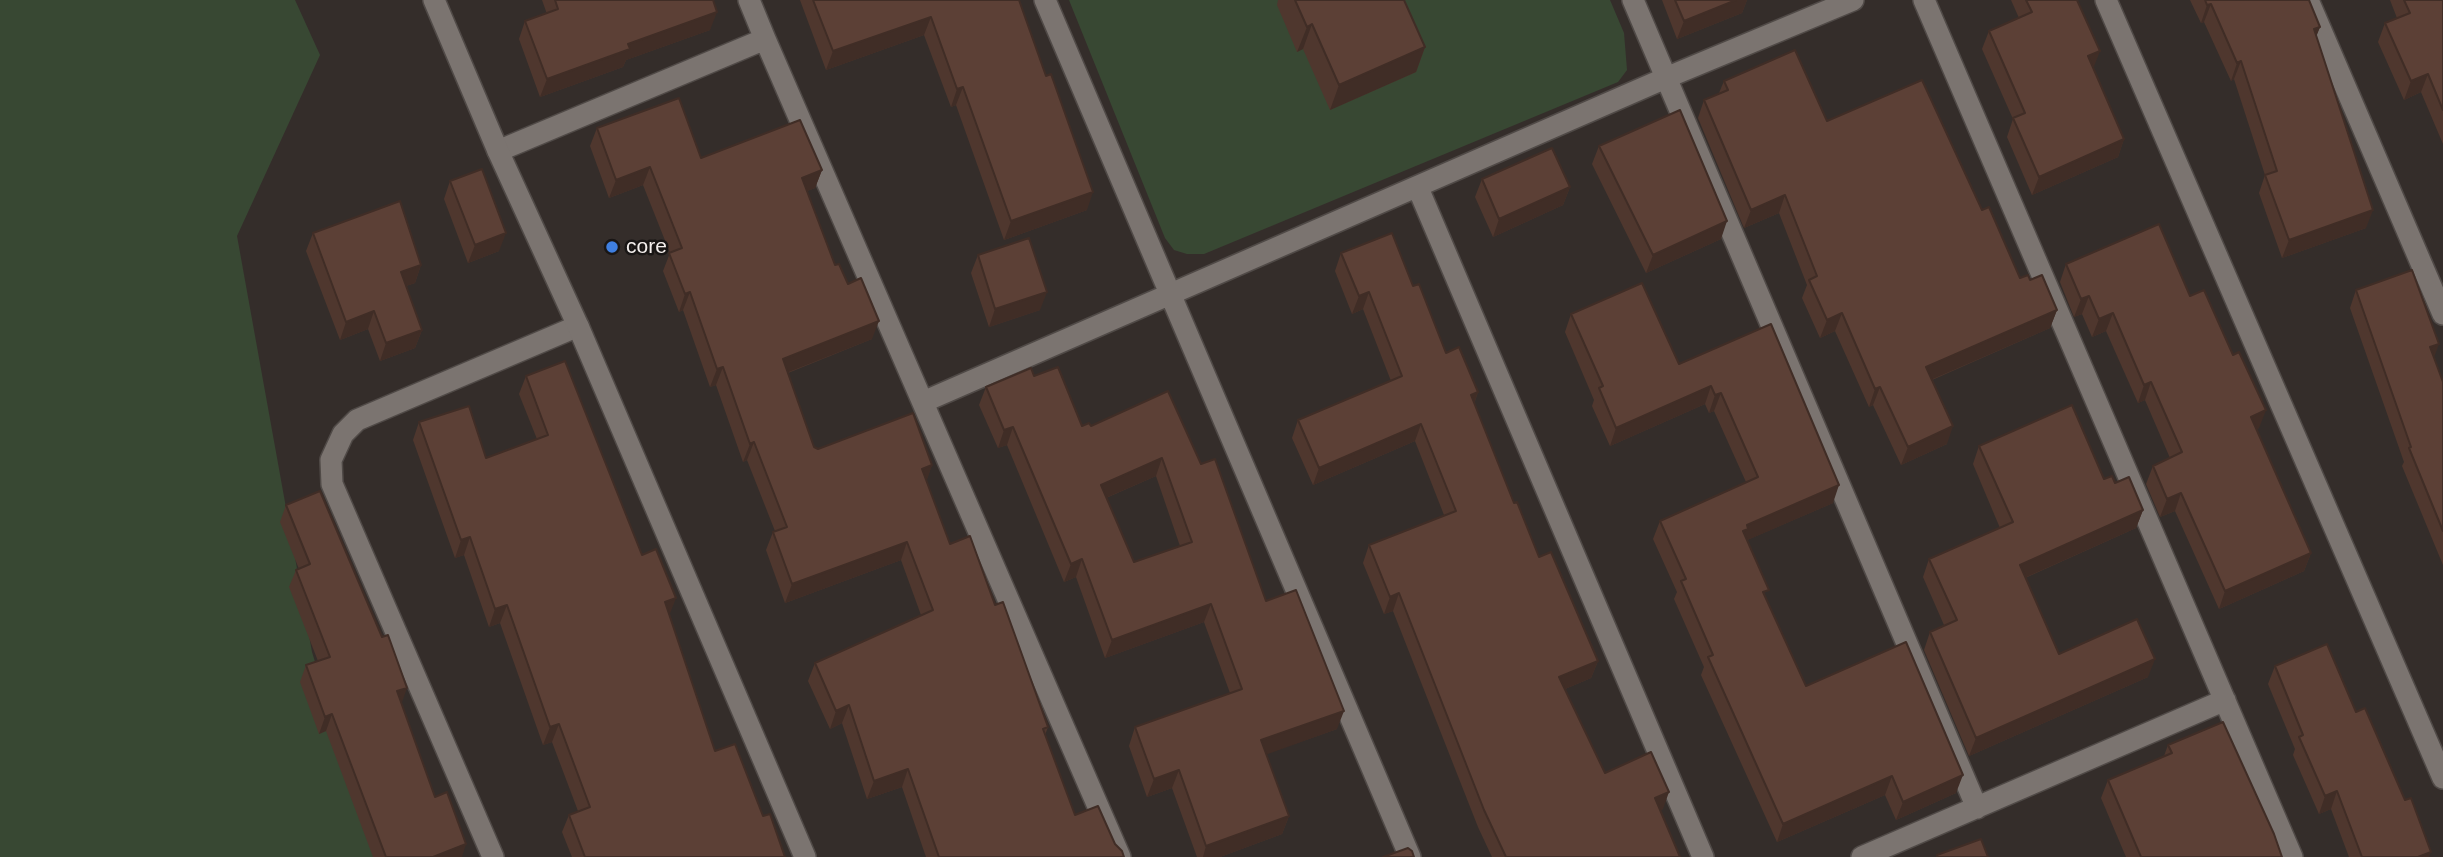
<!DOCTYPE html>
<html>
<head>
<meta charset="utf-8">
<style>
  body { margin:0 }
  canvas { display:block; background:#342d2a }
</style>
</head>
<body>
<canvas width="2443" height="857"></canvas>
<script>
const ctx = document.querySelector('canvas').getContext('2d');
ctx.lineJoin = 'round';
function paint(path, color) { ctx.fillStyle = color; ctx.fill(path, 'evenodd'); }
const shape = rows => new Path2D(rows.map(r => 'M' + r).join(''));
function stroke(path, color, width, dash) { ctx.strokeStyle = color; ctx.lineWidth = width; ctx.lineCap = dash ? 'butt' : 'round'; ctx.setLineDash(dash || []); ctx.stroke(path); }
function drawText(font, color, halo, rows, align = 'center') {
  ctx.font = font + ' Arial,sans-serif'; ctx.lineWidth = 5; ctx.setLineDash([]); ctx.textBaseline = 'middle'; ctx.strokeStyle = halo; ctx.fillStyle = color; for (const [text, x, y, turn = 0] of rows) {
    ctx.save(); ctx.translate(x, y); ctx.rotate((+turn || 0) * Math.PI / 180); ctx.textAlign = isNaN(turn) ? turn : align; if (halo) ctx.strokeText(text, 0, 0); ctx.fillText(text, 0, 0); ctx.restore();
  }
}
const green = shape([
  [0,0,295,0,320,55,237,236,312,652,364,825,380,857,0,857],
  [1069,0,1610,0,1624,33,1627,70,1618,82,1204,254,1187,254,1174,250,1165,238]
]);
const minor = shape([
  [1045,0,1410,857],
  [1633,0,1977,808],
  [1924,0,2292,857],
  [2308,0,2443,314],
  [765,39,1120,857],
  [498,151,765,39,749,0],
  [1418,188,1703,857],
  [923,402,1668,77,1853,0],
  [493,857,332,484,331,460,343,434,357,420,578,326],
  [1862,857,2225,700]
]);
const tertiary = shape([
  [434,0,498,151,578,326,805,857],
  [2106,0,2443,778]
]);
const wall = shape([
  [542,0,713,0,710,30,626,60,623,67,540,97,519,39,525,21,547,14],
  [800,0,1019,0,1087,210,1004,240,956,105,951,107,924,35,826,70],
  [1278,0,1404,0,1425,47,1416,72,1330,110,1303,49,1297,52,1277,5],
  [1662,0,1747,0,1742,13,1677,39],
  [2011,0,2077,0,2093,69,2124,139,2118,157,2032,195,2007,137,2013,119,1982,49,1989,31,2019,18],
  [2190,0,2309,0,2320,27,2316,36,2366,228,2282,258,2259,193,2265,175,2234,79,2231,81,2204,22,2201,23],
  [2390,0,2443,0,2443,144,2421,92,2404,100,2378,42,2385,23,2397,18],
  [1724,81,1827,121,1982,210,2020,278,2030,280,2057,310,2050,328,1932,380,1947,444,1901,465,1873,405,1869,407,1835,331,1820,338,1802,298,1807,285,1779,213,1744,228,1698,118,1704,100,1719,93],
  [597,128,701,158,822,170,815,188,807,191,835,265,872,339,788,373,814,447,818,449,932,465,926,481,950,544,995,605,1048,727,1045,735,1075,815,1115,844,1124,857,926,857,902,787,867,799,842,723,830,729,808,681,815,663,921,615,901,560,785,603,766,550,773,532,775,531,747,460,743,462,716,385,710,387,683,310,679,312,663,271,670,253,643,185,609,198,590,146],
  [1599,146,1721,239,1646,273,1592,164],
  [1482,179,1570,187,1563,205,1493,237,1475,197],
  [450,181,499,251,468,263,444,199],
  [313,233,421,265,415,283,406,286,422,330,415,348,380,361,368,329,340,340,306,251],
  [1341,253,1413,286,1446,353,1478,392,1474,404,1514,503,1539,557,1598,661,1591,678,1565,689,1605,773,1663,809,1660,810,1680,857,1492,857,1478,827,1393,611,1384,614,1363,563,1369,545,1444,515,1415,441,1313,485,1292,438,1298,420,1391,381,1363,309,1352,314,1335,271],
  [978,255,1040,310,989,327,971,273],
  [2066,264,2190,296,2259,428,2256,429,2311,553,2304,571,2219,609,2175,511,2160,517,2146,484,2153,466,2170,458,2145,400,2138,403,2106,331,2092,337,2082,314,2074,317,2060,282],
  [2356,290,2434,357,2443,382,2443,565,2402,466,2404,462,2350,308],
  [1571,314,1679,364,1771,324,1833,503,1747,540,1766,598,1806,686,1956,793,1896,820,1885,795,1777,842,1701,675,1704,667,1674,599,1677,592,1653,539,1660,521,1746,482,1714,411,1709,413,1705,404,1610,446,1592,406,1594,400,1565,332],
  [526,376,642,555,670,615,715,751,763,816,785,857,572,857,562,832,569,815,578,811,552,742,543,745,500,623,489,627,464,555,455,558,413,440,419,422,486,458,537,439,519,394],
  [1034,376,1082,426,1091,426,1201,464,1266,601,1337,729,1266,754,1289,816,1282,834,1220,857,1197,857,1172,788,1147,797,1129,746,1135,727,1230,693,1204,622,1105,658,1076,577,1064,582,1007,445,998,448,979,405,986,387],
  [1156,476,1180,546,1134,562,1106,498],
  [1979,446,2115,483,2143,510,2136,528,2025,578,2059,654,2148,677,1969,756,1924,650,1930,632,1944,625,1923,577,1929,559,2000,528,1973,464],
  [286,505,401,704,435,797,462,857,373,857,326,731,319,734,300,682,306,665,318,661,289,587,296,570,299,569,280,522],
  [2275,666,2356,712,2429,857,2349,857,2331,809,2319,814,2293,755,2295,749,2268,684],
  [2168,745,2282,857,2126,857,2101,798,2108,780,2164,756]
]);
const shadedWall = shape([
  [1736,0,1747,0,1742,13,1677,39,1684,21],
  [2211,4,2204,22,2201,23,2207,5],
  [717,12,710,30,626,60,623,67,540,97,547,79,628,44],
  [931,17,924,35,826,70,833,51],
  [1312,24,1303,49,1297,52,1307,27],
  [2320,27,2313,45,2314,29],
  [1425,47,1416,72,1330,110,1339,85],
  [2100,51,2093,69,2088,56],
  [2241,61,2234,79,2231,81,2237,63],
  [2428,74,2421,92,2404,100,2411,81],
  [963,87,956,105,951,107,957,89],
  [2124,139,2118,157,2032,195,2039,177],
  [650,167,643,185,609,198,616,180],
  [822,170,815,188,795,196,802,178],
  [1570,187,1563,205,1493,237,1499,219],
  [1093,192,1087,210,1004,240,1011,221],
  [1785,195,1779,213,1744,228,1751,210],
  [2373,210,2366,228,2282,258,2289,240],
  [1727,221,1721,239,1646,273,1653,255],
  [506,233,499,251,468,263,475,245],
  [421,265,415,283,394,290,401,272],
  [690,292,683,310,679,312,685,294],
  [1047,292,1040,310,989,327,995,309],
  [1369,292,1363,309,1352,314,1359,296],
  [2089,296,2082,314,2074,317,2081,299],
  [2057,310,2050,328,1919,385,1926,367],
  [374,311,368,329,340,340,346,322],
  [1842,313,1835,331,1820,338,1827,320],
  [2113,313,2106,331,2092,337,2099,319],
  [879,321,872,339,776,377,783,359],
  [422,330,415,348,380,361,386,343],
  [2439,344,2432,363,2430,347],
  [723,367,716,385,710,387,717,369],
  [2151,382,2145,400,2138,403,2144,385],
  [1711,386,1705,404,1610,446,1616,428],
  [1880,387,1873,405,1869,407,1875,389],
  [1478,392,1472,409,1471,395],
  [1721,393,1714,411,1709,413,1715,395],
  [2266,410,2259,428,2244,435,2251,417],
  [1421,424,1415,441,1313,485,1319,468],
  [1953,426,1947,444,1901,465,1908,447],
  [1013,427,1007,445,998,448,1004,430],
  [754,442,747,460,743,462,750,444],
  [1162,458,1156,476,1094,503,1101,485],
  [932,465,926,483,922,469],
  [1839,485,1833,503,1743,542,1743,531,1747,525],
  [2181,493,2175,511,2160,517,2167,499],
  [2143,510,2136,528,2013,583,2020,565],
  [470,537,464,555,455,558,461,540],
  [907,542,901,560,785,603,792,584],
  [2311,553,2304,571,2219,609,2225,591],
  [1082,559,1076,577,1064,582,1071,564],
  [1399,593,1393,611,1384,614,1390,597],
  [676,598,669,616,665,602],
  [1211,604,1204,622,1105,658,1112,640],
  [507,605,500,623,489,627,495,609],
  [2155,659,2148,677,1969,756,1976,738],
  [1598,661,1591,678,1553,694,1559,677],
  [407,688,401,705,397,691],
  [849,705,842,723,830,729,836,711],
  [1344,711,1337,729,1254,759,1261,740],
  [332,714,326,731,319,734,325,717],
  [559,724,552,742,543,745,550,727],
  [908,769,902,787,867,799,874,781],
  [1179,770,1172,788,1147,797,1154,779],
  [1963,775,1956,793,1896,820,1903,802],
  [1892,776,1885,795,1777,842,1783,824],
  [2337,791,2331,809,2319,814,2325,796],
  [1669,792,1663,809,1649,816,1655,798],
  [1289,816,1282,834,1220,857,1203,857,1206,846],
  [466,844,462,857,433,857],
  [2431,852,2429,857,2418,857]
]);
const building = shape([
  [555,0,713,0,717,12,628,44,630,49,547,79,525,21,558,9,555,0],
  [813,0,1019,0,1046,76,1051,74,1093,192,1011,221,963,87,957,89,931,17,833,51,813,0],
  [1295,0,1404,0,1425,47,1339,85,1312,24,1307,27,1295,0],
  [1675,0,1736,0,1684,21,1675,0],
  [2026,0,2077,0,2100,51,2088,56,2124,139,2039,177,2013,118,2025,113,1989,31,2032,12,2026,0],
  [2205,0,2309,0,2320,27,2314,29,2373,210,2289,240,2265,175,2277,171,2241,61,2237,63,2211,4,2207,5,2205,0],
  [2404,0,2443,0,2443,110,2428,74,2411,81,2385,23,2410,13,2404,0],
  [1795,50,1827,121,1922,80,1982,210,1989,207,2020,278,2028,275,2030,280,2042,275,2057,310,1926,367,1953,426,1908,447,1880,387,1875,389,1842,313,1827,320,1809,280,1817,276,1785,195,1751,210,1704,100,1728,90,1724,81,1795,50],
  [679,98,701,158,800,120,822,170,802,178,835,265,839,264,848,284,861,278,879,321,783,359,814,447,818,449,913,413,932,465,922,469,950,544,970,536,995,605,1003,602,1048,727,1043,729,1075,815,1098,806,1115,844,1122,851,1124,857,939,857,908,769,874,781,849,705,836,711,815,663,933,610,907,542,792,584,773,532,787,527,754,442,750,444,723,367,717,369,690,292,685,294,669,253,682,248,650,167,616,180,597,128,679,98],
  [1680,110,1727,221,1653,255,1599,146,1680,110],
  [1552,148,1570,187,1499,219,1482,179,1552,148],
  [482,169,506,233,475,245,450,181,482,169],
  [400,201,421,265,401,272,422,330,386,343,374,311,346,322,313,233,400,201],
  [2159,224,2190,296,2204,290,2233,355,2239,352,2266,410,2251,417,2311,553,2225,591,2181,493,2167,499,2153,466,2182,452,2151,382,2144,385,2113,313,2099,319,2089,296,2081,299,2066,264,2159,224],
  [1392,233,1413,286,1419,284,1446,353,1459,347,1478,392,1471,395,1514,503,1517,502,1539,557,1551,552,1598,661,1559,677,1605,773,1651,752,1669,792,1655,798,1680,857,1506,857,1484,810,1399,593,1390,597,1369,545,1456,511,1421,424,1319,468,1298,420,1402,376,1369,292,1359,296,1341,253,1392,233],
  [1029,238,1047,292,995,309,978,255,1029,238],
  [2412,270,2439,344,2430,347,2443,382,2443,531,2409,448,2411,447,2356,290,2412,270],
  [1642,283,1679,364,1771,324,1839,485,1747,525,1748,529,1743,531,1769,590,1763,592,1806,686,1906,642,1963,775,1903,802,1892,776,1783,824,1708,657,1713,655,1681,581,1686,579,1660,521,1758,477,1721,393,1715,395,1711,386,1616,428,1599,388,1603,386,1571,314,1642,283],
  [565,361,642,555,656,549,676,598,665,602,715,751,735,744,763,816,770,814,785,857,585,857,569,815,590,807,559,724,550,727,507,605,495,609,470,537,461,540,419,422,469,406,486,458,548,435,526,376,565,361],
  [1058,367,1082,426,1089,423,1091,426,1168,391,1201,464,1215,459,1266,601,1296,590,1344,711,1261,740,1289,816,1206,846,1179,770,1154,779,1135,727,1242,689,1211,604,1112,640,1082,559,1071,564,1013,427,1004,430,986,387,1031,368,1034,376,1058,367],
  [1162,458,1192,542,1134,562,1101,485,1162,458],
  [2072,405,2104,479,2112,476,2115,483,2129,477,2143,510,2020,565,2059,654,2137,619,2155,659,1976,738,1930,632,1957,620,1929,559,2013,522,1979,446,2072,405],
  [320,491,382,637,388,635,407,688,397,691,435,797,447,792,466,844,433,857,386,857,332,714,325,717,306,665,330,657,296,570,310,564,286,505,320,491],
  [2327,644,2356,712,2365,708,2405,800,2411,798,2431,852,2418,857,2362,857,2337,791,2325,796,2299,737,2303,735,2275,666,2327,644],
  [2223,722,2274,834,2282,857,2141,857,2108,780,2172,753,2168,745,2223,722],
  [1981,839,1988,857,1937,857,1937,855,1981,839],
  [1408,848,1412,851,1414,857,1383,857,1408,848]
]);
const markers = [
  [612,247,7,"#3f7fe0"]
];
const poiNames = [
  ["core",626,247]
];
paint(green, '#384833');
stroke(minor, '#504a47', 24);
stroke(tertiary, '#504a47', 24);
stroke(minor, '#7b7470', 21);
stroke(tertiary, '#7b7470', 21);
paint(wall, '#4f372e');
paint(shadedWall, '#402d26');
paint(building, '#5c4036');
stroke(building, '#402d26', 2);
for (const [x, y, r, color] of markers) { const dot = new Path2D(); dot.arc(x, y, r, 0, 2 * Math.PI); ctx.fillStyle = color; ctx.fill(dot); stroke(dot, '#191615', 2.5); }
drawText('21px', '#f3eeec', '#191615', poiNames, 'left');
</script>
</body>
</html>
